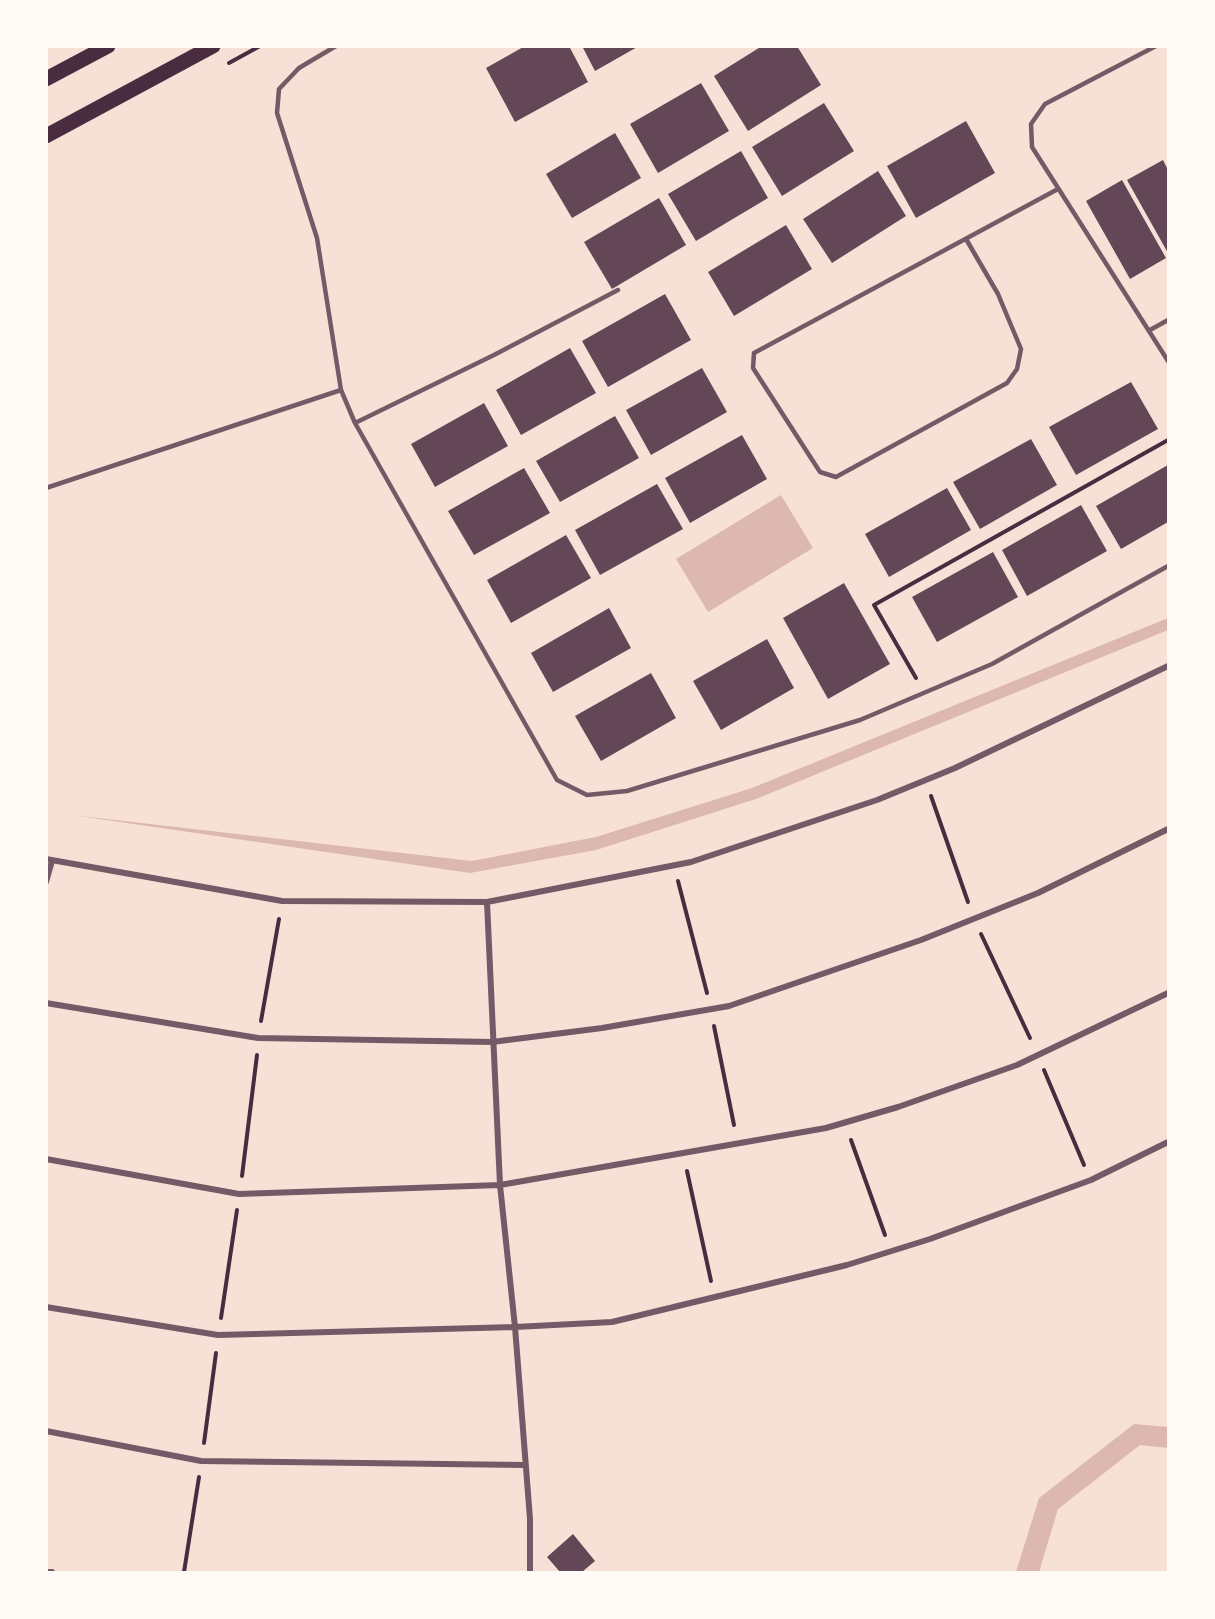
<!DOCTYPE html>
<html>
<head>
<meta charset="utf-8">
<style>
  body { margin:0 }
  #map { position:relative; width:1215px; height:1619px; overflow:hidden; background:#f7e1d7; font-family:"Archivo Narrow",sans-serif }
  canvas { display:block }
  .frame { position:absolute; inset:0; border:48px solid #fffaf5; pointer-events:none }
</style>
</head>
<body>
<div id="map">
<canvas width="1215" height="1619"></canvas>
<div class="frame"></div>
</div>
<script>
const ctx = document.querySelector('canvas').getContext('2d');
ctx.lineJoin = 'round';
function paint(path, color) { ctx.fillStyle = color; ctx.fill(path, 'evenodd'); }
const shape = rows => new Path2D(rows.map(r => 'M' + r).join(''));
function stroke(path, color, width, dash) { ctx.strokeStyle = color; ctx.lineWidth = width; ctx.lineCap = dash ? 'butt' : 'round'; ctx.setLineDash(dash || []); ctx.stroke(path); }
const water = shape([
  [781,495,813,548,708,612,676,559],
  [1168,618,1168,630,756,799,596,850,470,873,72,815,472,861,596,837,752,788],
  [1134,1424,1168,1427,1168,1448,1140,1445,1058,1509,1039,1572,1016,1572,1039,1498]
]);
const building = shape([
  [525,46,569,46,588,82,515,122,486,68],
  [582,46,639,46,595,71],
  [762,46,797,46,821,85,748,131,714,76],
  [701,83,729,131,658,173,630,124],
  [824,103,854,151,782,196,752,147],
  [966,121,995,173,916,218,887,166],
  [615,133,641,178,572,218,546,174],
  [741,151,768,198,696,241,668,194],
  [1163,160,1168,170,1168,253,1127,180],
  [878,171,906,216,832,263,803,219],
  [1122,180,1166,258,1130,279,1086,201],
  [659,198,686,245,612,289,584,242],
  [786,225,812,269,734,316,708,272],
  [665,294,691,340,608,387,582,341],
  [570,348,596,393,521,435,496,390],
  [702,368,727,412,651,455,626,410],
  [1131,382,1158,429,1076,475,1049,427],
  [484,403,508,446,435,487,411,444],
  [615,416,639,458,560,502,536,461],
  [742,435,767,479,690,523,665,478],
  [1031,439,1057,485,980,529,953,482],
  [1168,465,1168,522,1121,549,1096,506],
  [524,468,550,513,474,555,448,511],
  [657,484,683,529,600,575,575,530],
  [947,488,971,530,889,577,865,534],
  [1081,505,1107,551,1027,596,1002,550],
  [566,535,591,578,511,623,487,580],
  [993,552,1018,597,937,642,912,597],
  [844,583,890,664,828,699,783,618],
  [609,608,631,648,553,692,531,653],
  [767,639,794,688,721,730,693,681],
  [651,673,676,718,601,761,575,716],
  [573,1534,595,1561,582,1572,560,1572,547,1557]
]);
const path = shape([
  [229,63,260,46],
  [916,678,874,605,1168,440],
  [931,796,968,902],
  [678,881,707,993],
  [981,934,1030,1038],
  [261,1021,279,919],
  [714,1026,734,1125],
  [1044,1070,1084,1165],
  [851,1140,885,1235],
  [687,1171,711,1281],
  [242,1176,257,1055],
  [221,1318,237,1210],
  [204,1443,216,1353],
  [184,1572,199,1477]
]);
const service = shape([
  [336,46,299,68,279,89,277,113,317,238,341,390,355,423,557,780,587,795,627,791,860,720,992,664,1168,566],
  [1156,46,1045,104,1031,124,1032,147,1168,361],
  [966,239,998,294,1021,349,1017,369,1007,383,836,477,820,472,753,368,754,353,1058,189],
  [1150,330,1168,320],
  [355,423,494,355,618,290],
  [46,488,341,390]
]);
const minor = shape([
  [46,859,282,901,487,902,691,862,877,800,955,768,1168,666],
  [46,882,52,861],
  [487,902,500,1185,515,1327,530,1519,530,1572],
  [46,1003,258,1038,492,1042,602,1028,729,1006,921,940,1038,893,1168,829],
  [46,1159,239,1194,500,1185,826,1128,898,1107,1017,1065,1168,993],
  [46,1307,218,1335,515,1327,612,1322,847,1265,930,1239,1091,1180,1168,1142],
  [46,1431,201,1461,525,1465],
  [46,1572,52,1572]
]);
const primary = shape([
  [46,79,108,46],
  [46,136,213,46]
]);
paint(water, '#dcb8b0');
paint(building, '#644757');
stroke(path, '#4a2c40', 4);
stroke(service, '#755966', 4.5);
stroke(minor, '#755966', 6);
stroke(primary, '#4a2c40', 15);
</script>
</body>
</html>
